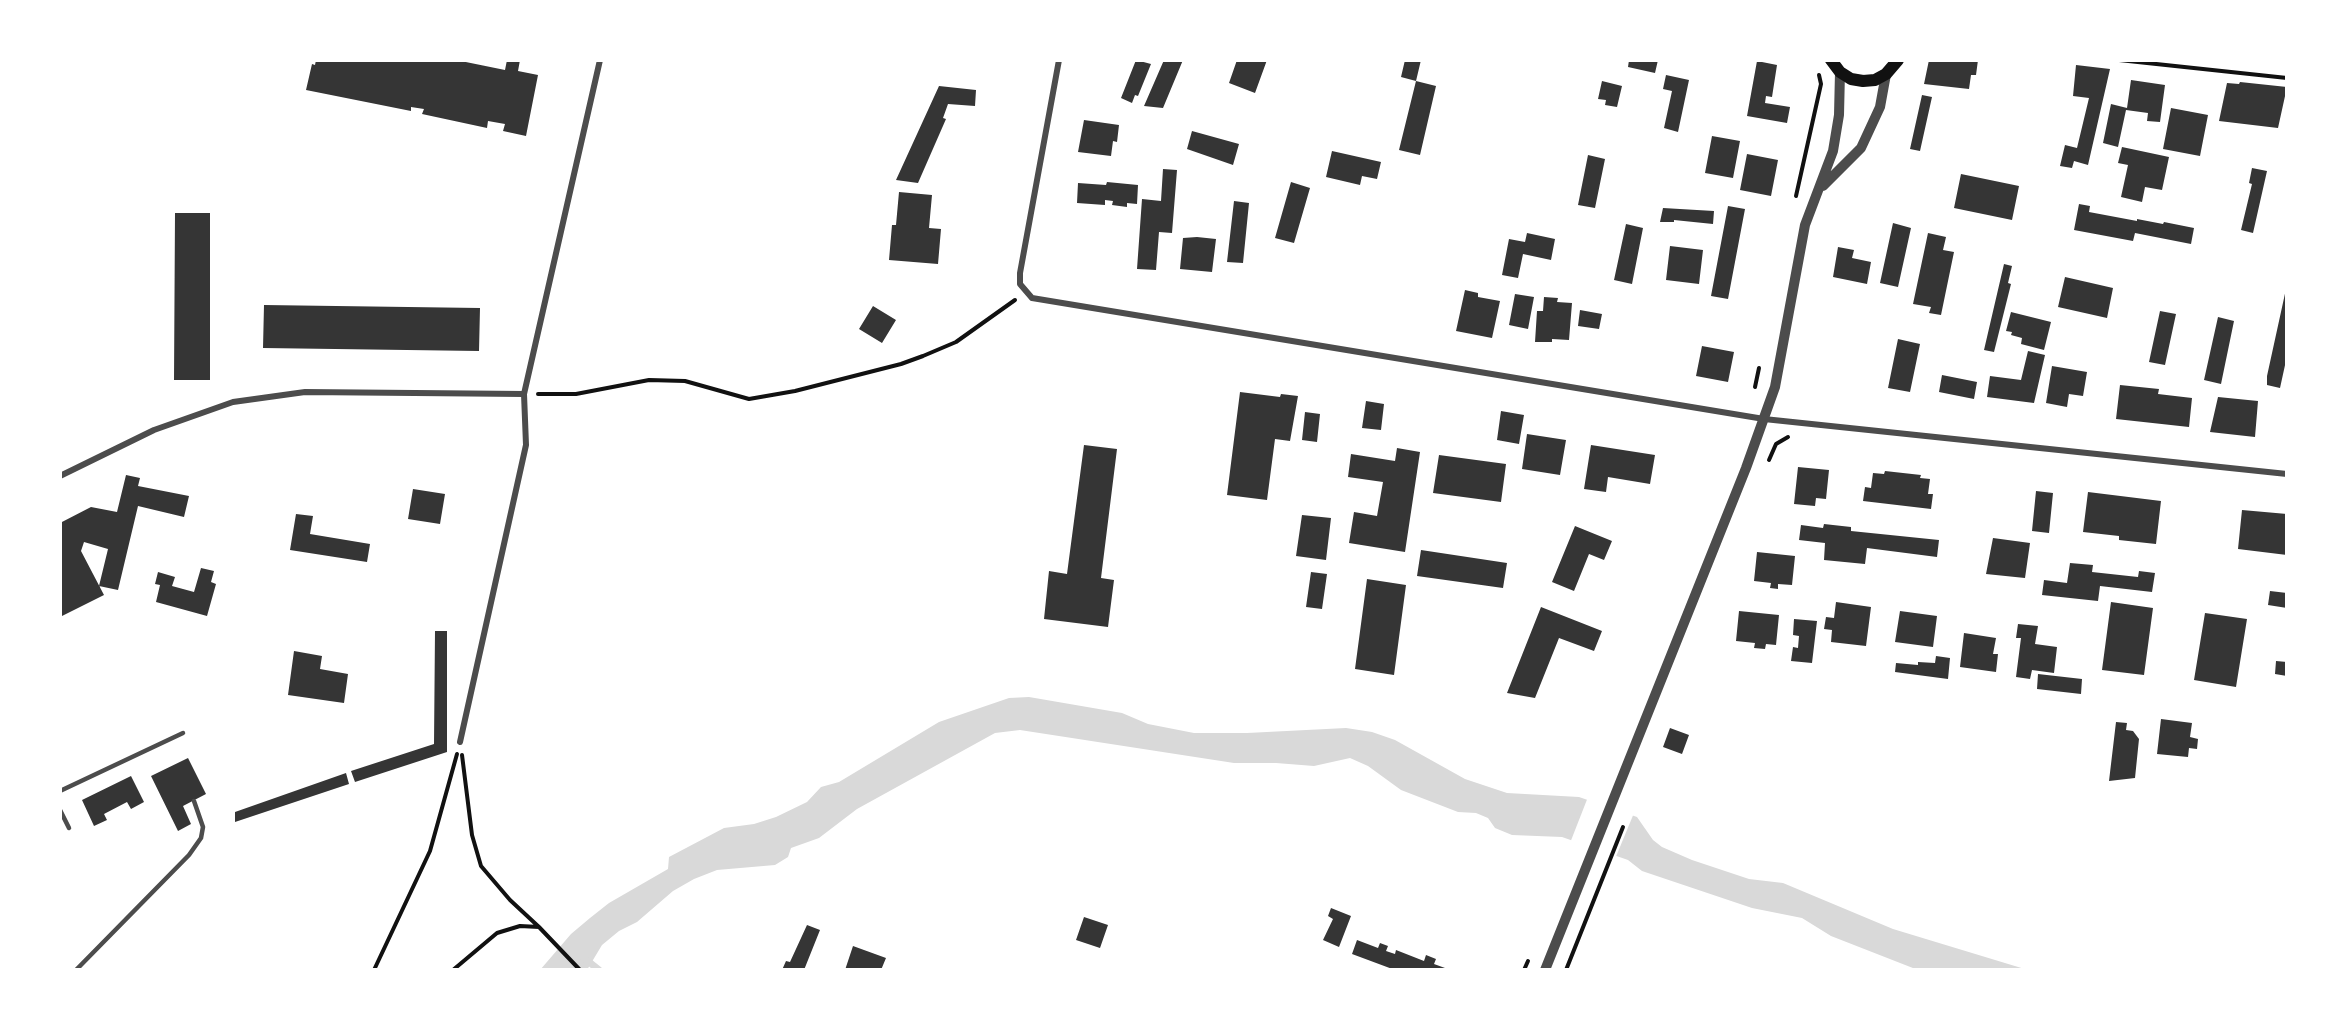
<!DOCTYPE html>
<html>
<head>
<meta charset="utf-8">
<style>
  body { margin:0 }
  #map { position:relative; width:2347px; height:1030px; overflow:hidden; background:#fff; font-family:"Work Sans",sans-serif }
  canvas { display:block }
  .frame { position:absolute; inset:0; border:62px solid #fff; pointer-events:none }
</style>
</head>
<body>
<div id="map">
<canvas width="2347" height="1030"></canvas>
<div class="frame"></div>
</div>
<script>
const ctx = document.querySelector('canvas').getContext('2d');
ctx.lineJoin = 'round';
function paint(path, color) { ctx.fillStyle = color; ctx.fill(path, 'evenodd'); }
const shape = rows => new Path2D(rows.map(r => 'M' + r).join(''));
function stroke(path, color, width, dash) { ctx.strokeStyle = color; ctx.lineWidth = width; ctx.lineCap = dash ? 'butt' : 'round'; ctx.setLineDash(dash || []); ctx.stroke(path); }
const water = shape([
  [1029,697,1122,713,1148,724,1194,733,1247,733,1346,728,1372,732,1395,740,1465,779,1507,793,1579,797,1637,817,1653,840,1662,847,1692,860,1749,879,1783,883,1893,929,2028,970,1918,970,1831,936,1802,918,1752,908,1642,871,1628,860,1562,837,1512,835,1495,828,1488,818,1476,813,1458,812,1401,790,1368,766,1350,758,1314,766,1276,763,1234,763,1020,730,995,733,857,809,819,838,791,848,788,857,775,865,717,870,694,879,673,891,637,922,619,931,602,945,587,970,540,970,571,934,590,918,609,903,668,869,669,857,724,828,754,824,776,817,807,802,821,787,839,782,939,722,1009,698]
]);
const pier = shape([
  [1588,797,1634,813,1615,859,1570,843]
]);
const stream = shape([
  [584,958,599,970]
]);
const building = shape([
  [316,60,425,60,435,62,435,60,456,60,505,70,507,60,520,60,518,71,538,75,526,136,503,131,505,124,488,121,487,128,422,114,424,109,411,107,411,111,306,90,312,64,315,65],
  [1136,60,1151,64,1138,96,1135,95,1132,103,1121,98],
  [1164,60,1183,60,1163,108,1144,106],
  [1237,60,1267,60,1255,93,1229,83],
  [1405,60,1421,60,1416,81,1436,86,1420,155,1399,150,1416,81,1401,77],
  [1629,60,1658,60,1655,73,1628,67],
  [1929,60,1978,60,1976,75,1971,75,1969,89,1924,84],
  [1757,61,1777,65,1772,97,1766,96,1765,103,1790,107,1787,123,1747,116],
  [2076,65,2110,69,2088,165,2074,161,2072,168,2060,166,2065,145,2077,148,2089,98,2073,96],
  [1666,75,1689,80,1678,132,1664,128,1672,91,1663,89],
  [2131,80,2165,85,2160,122,2147,121,2148,113,2126,110,2118,147,2103,143,2111,104,2127,108],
  [1602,81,1622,86,1617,107,1605,105,1606,100,1598,99],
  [2240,82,2287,87,2278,128,2219,121,2227,83,2239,84],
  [939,86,976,90,975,106,948,104,943,118,946,119,918,183,896,180],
  [1922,95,1932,97,1920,151,1910,149],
  [2171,108,2208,115,2200,156,2163,149],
  [1084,120,1119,125,1117,142,1113,141,1111,156,1078,152],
  [1192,131,1239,144,1233,165,1187,149],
  [1712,136,1740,141,1733,178,1705,173],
  [2122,147,2169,157,2162,190,2145,187,2142,202,2121,197,2128,165,2118,163],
  [1332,151,1381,162,1377,179,1362,176,1360,185,1326,177],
  [1747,154,1778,160,1771,196,1740,190],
  [1588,155,1605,159,1595,208,1578,205],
  [2252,168,2267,171,2253,233,2241,230,2252,184,2249,183],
  [1163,169,1177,170,1172,233,1159,232,1156,270,1137,269,1142,199,1161,201],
  [1961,174,2019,186,2012,220,1954,208],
  [1107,182,1138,185,1137,204,1127,203,1127,207,1112,205,1113,201,1105,200,1105,205,1077,203,1078,183,1106,185],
  [1291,182,1310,188,1294,243,1275,238],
  [899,192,932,195,929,228,941,229,938,264,889,260,892,225,896,225],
  [1234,201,1249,203,1243,263,1227,262],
  [2079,204,2090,206,2089,212,2137,221,2137,219,2163,224,2164,222,2194,228,2191,244,2135,233,2133,241,2074,230],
  [1728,206,1745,209,1728,299,1711,296],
  [1663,208,1714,211,1713,224,1674,220,1674,222,1660,222],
  [175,213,210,213,210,380,174,380],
  [1893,223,1911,228,1898,287,1880,283],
  [1626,224,1643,228,1632,284,1614,280],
  [1527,233,1555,239,1551,260,1523,254,1518,278,1502,275,1509,239,1525,242],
  [1928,233,1946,237,1943,250,1954,252,1941,315,1929,313,1931,307,1913,304],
  [1197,237,1216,239,1212,272,1180,269,1183,238],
  [1670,246,1703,250,1699,284,1666,280],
  [1838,247,1854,250,1852,258,1871,262,1867,284,1833,277],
  [2004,264,2012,266,2008,283,2011,284,1994,352,1984,350],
  [2065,277,2113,288,2107,318,2058,307],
  [2286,289,2287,356,2280,388,2267,385,2267,376],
  [1465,290,1478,293,1478,297,1500,301,1492,338,1456,331],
  [1515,294,1534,297,1528,329,1509,325],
  [1544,297,1558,298,1557,302,1572,303,1569,340,1552,339,1552,342,1535,342,1537,311,1543,311],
  [264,305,480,308,479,351,263,348],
  [873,306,896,320,882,343,859,329],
  [1580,310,1602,314,1599,329,1578,326],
  [2160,311,2176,314,2165,365,2149,362],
  [2011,312,2051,322,2044,350,2021,344,2022,338,2011,335,2012,332,2006,331],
  [2218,317,2234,321,2221,384,2204,380],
  [1898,339,1920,344,1910,392,1888,388],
  [1702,346,1734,352,1728,382,1696,376],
  [2028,351,2045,355,2034,403,1987,397,1990,376,2021,380],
  [2052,366,2087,372,2083,396,2069,394,2067,407,2046,403],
  [1942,375,1977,382,1974,399,1939,392],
  [2120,385,2159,389,2158,394,2192,398,2189,427,2116,419],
  [1240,392,1280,397,1281,394,1298,396,1290,441,1275,439,1267,500,1227,495],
  [2218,397,2258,401,2255,437,2210,432],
  [1366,401,1384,404,1381,430,1362,428],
  [1501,411,1524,415,1519,444,1497,440],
  [1305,412,1320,414,1317,442,1302,440],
  [1527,434,1566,440,1560,475,1522,469],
  [1084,445,1117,449,1101,578,1114,580,1108,627,1044,619,1049,571,1067,574],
  [1591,445,1655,455,1650,484,1608,477,1606,492,1584,489],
  [1397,448,1420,452,1405,552,1349,543,1354,512,1377,516,1383,482,1348,477,1351,454,1395,461],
  [1439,455,1506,464,1501,502,1433,493],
  [1798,467,1829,470,1826,499,1816,498,1815,506,1794,504],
  [1885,471,1921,475,1920,478,1930,479,1928,494,1933,494,1931,509,1863,501,1865,487,1871,488,1873,473,1884,474],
  [126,475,140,478,138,486,189,496,184,517,138,506,118,590,99,586,108,549,84,542,81,551,104,595,60,617,60,523,91,507,117,512],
  [413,489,445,494,440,524,408,519],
  [2036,491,2053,493,2049,533,2032,531],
  [2088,492,2161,501,2156,544,2119,540,2119,536,2083,532],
  [2242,510,2287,514,2287,555,2238,549],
  [296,514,313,516,310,534,370,544,367,562,290,550],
  [1302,515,1331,518,1326,560,1296,556],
  [1824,524,1851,527,1851,531,1939,540,1937,557,1867,548,1865,564,1824,560,1825,543,1799,540,1801,525,1823,528],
  [1575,526,1612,541,1604,560,1589,554,1574,591,1552,582],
  [1993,538,2030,543,2025,578,1986,574],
  [1421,550,1507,563,1503,588,1417,576],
  [1757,552,1795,556,1792,585,1778,584,1778,589,1770,588,1771,583,1754,581],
  [2070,563,2093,565,2092,572,2138,577,2139,571,2155,573,2152,592,2100,586,2098,601,2042,595,2044,580,2067,583],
  [201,568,214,571,211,582,216,584,207,616,156,602,160,585,155,584,158,572,175,577,172,586,194,592],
  [1311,572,1327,574,1322,609,1306,607],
  [1367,579,1406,585,1394,675,1355,669],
  [2270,591,2287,593,2287,608,2268,605],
  [1836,602,1871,607,1866,646,1831,642,1832,630,1824,629,1826,617,1834,618],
  [2111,602,2153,608,2144,675,2102,670],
  [1541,607,1602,631,1594,651,1559,638,1535,698,1507,693],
  [1739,611,1779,615,1776,645,1766,644,1765,649,1754,648,1755,643,1736,641],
  [1900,611,1937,616,1933,647,1895,642],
  [2205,613,2247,619,2236,687,2194,680],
  [1794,619,1817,621,1812,663,1791,661,1793,647,1798,648,1799,636,1793,635],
  [2018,624,2038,626,2035,644,2057,647,2054,673,2032,670,2030,679,2016,677,2021,638,2016,638],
  [435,631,447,631,447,752,355,782,351,771,434,744],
  [1964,633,1996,638,1993,654,1998,654,1996,672,1960,667],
  [294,651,322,656,320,669,348,674,344,703,288,695],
  [1936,656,1950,658,1948,679,1895,672,1896,663,1918,665,1918,662,1935,663],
  [2276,661,2287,662,2287,676,2275,674],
  [2038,674,2082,679,2081,694,2037,689],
  [2161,719,2192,723,2190,737,2198,739,2197,749,2189,748,2188,757,2157,754],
  [2116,722,2127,723,2126,730,2133,731,2139,739,2135,778,2109,781],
  [1670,728,1689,735,1682,754,1663,747],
  [188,758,206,794,183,806,191,824,178,831,151,776],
  [346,773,349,784,235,822,235,812],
  [131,776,144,802,131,809,127,802,104,814,107,820,94,826,82,800],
  [1331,908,1351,916,1339,947,1323,940,1333,919,1328,916],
  [1084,917,1108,925,1100,948,1076,940],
  [807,925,820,930,804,970,782,970,786,961,790,962],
  [1357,940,1378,948,1380,943,1388,946,1386,951,1395,954,1396,950,1424,961,1426,955,1436,959,1434,964,1445,968,1445,970,1395,970,1352,954],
  [853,946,886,958,881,970,845,970]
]);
const path = shape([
  [2119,60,2287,78],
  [1796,196,1821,84,1819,75],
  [1755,387,1759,368],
  [538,394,576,394,649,380,685,381,749,399,795,391,901,364,923,356,956,342,1015,300],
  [1769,460,1776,444,1788,437],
  [539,927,580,970],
  [374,970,430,851,457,754],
  [453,970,497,933,520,926,539,927,510,900,481,866,472,835,462,755],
  [1524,970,1528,961],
  [1566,970,1623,827]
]);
const service = shape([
  [60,791,183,733],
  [60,810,69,828],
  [76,970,189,855,201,838,203,827,194,801]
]);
const minor = shape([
  [1059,60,1020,273,1020,284,1032,298,1764,419,2287,474],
  [60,476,154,430,233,402,305,392,524,394],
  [460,742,526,445,524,394,600,60]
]);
const tertiary = shape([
  [1823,186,1861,148,1880,107,1886,74],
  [1545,970,1746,468,1775,387,1805,225,1833,151,1839,115,1840,72]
]);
const secondary = shape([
  [1831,60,1840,72,1851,79,1863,81,1875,80,1886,74,1898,60]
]);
paint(water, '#d9d9d9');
paint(pier, '#fff');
stroke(stream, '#d9d9d9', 7);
paint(building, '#353535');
stroke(path, '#111', 4);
stroke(service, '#4c4c4c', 4.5);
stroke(minor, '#4c4c4c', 6);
stroke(tertiary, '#4c4c4c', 10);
stroke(secondary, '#111', 12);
</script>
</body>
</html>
